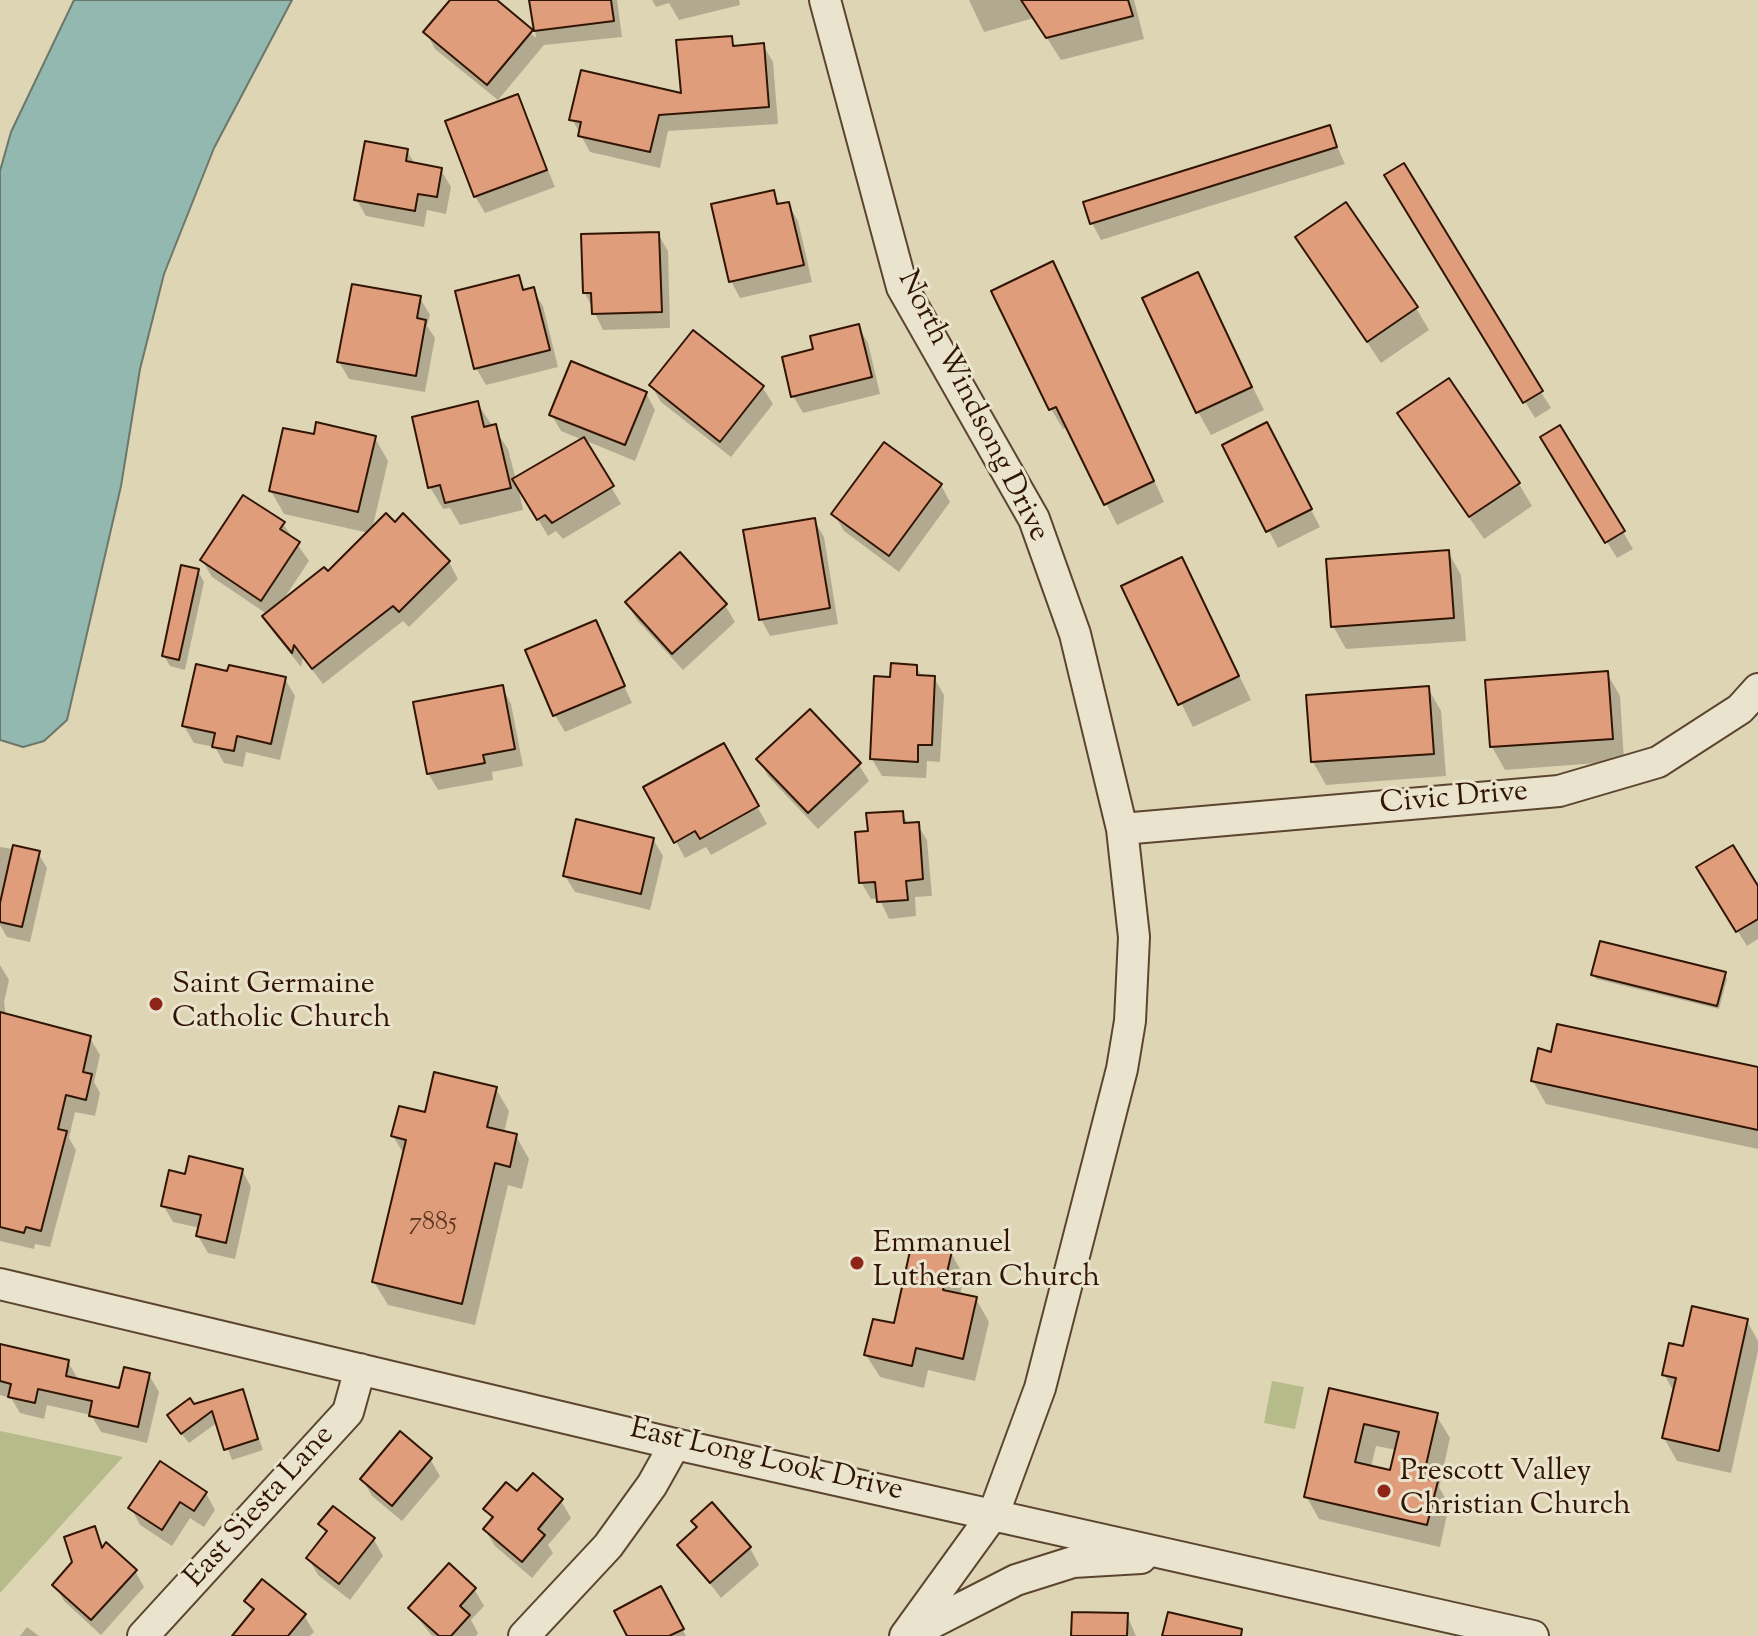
<!DOCTYPE html>
<html>
<head>
<meta charset="utf-8">
<style>
  body { margin:0 }
  canvas { display:block; background:#ded5b4 }
</style>
</head>
<body>
<canvas width="1758" height="1636"></canvas>
<script>
const ctx = document.querySelector('canvas').getContext('2d');
ctx.lineJoin = 'round';
function paint(path, color) { ctx.fillStyle = color; ctx.fill(path, 'evenodd'); }
const shape = rows => new Path2D(rows.map(r => 'M' + r).join(''));
function stroke(path, color, width, dash) { ctx.strokeStyle = color; ctx.lineWidth = width; ctx.lineCap = dash ? 'butt' : 'round'; ctx.setLineDash(dash || []); ctx.stroke(path); }
function drawText(font, color, halo, rows, align = 'center') {
  ctx.font = font + ' "Sorts Mill Goudy",serif'; ctx.lineWidth = 6; ctx.setLineDash([]); ctx.textBaseline = 'middle'; ctx.strokeStyle = halo; ctx.fillStyle = color; for (const [text, x, y, turn = 0] of rows) {
    ctx.save(); ctx.translate(x, y); ctx.rotate((+turn || 0) * Math.PI / 180); ctx.textAlign = isNaN(turn) ? turn : align; if (halo) ctx.strokeText(text, 0, 0); ctx.fillText(text, 0, 0); ctx.restore();
  }
}
const green = shape([
  [1272,1381,1304,1387,1295,1429,1264,1423],
  [0,1431,123,1457,0,1593]
]);
const water = shape([
  [74,0,292,0,214,148,164,274,140,369,121,486,67,720,44,741,23,747,0,740,0,171,11,132,74,0]
]);
const shadow = shape([
  [452,0,494,0,536,38,531,0,617,0,622,37,544,45,498,100,435,49,426,32],
  [652,0,739,0,740,5,679,20,669,3,656,7],
  [969,0,1134,0,1144,39,1061,60,1034,18,984,32],
  [731,38,736,47,763,45,773,62,778,124,668,131,660,168,590,152,572,119,683,96],
  [517,96,555,187,485,213,475,196],
  [1329,128,1345,164,1101,240,1092,223],
  [407,151,415,164,441,170,451,187,446,214,427,210,424,227,366,216,356,199],
  [773,192,781,206,788,204,798,221,812,282,740,298,731,281],
  [1397,192,1541,392,1551,408,1535,418],
  [658,234,668,251,670,328,603,330,585,293],
  [1298,238,1416,308,1429,330,1381,363],
  [1197,274,1264,410,1211,435,1198,412],
  [518,277,526,291,533,290,543,306,558,367,486,385,476,368],
  [1064,284,1164,502,1117,525,1068,427,1063,429,1051,409],
  [420,298,430,315,427,326,435,338,425,392,349,379,339,362],
  [858,326,868,343,880,394,803,413,793,396,815,351],
  [693,332,763,388,773,404,731,457,661,402,651,385],
  [646,393,655,410,635,461,584,440,621,504,563,539,556,531,548,536,518,486,523,510,460,525,450,508,443,509,430,487,477,403,508,449,516,480,583,440,561,431,551,414],
  [1413,436,1519,484,1532,506,1484,539],
  [315,437,375,438,388,461,372,530,449,562,458,579,409,627,403,621,323,684,303,658,301,667,274,633,265,616,267,614,212,577,202,560,283,524,309,561,281,603,327,574,369,533,284,514,271,491],
  [1276,441,1320,527,1278,548,1224,446],
  [1553,454,1623,532,1633,549,1617,558],
  [941,485,950,502,899,572,844,531,834,514],
  [814,520,824,537,838,624,770,636,761,619],
  [1448,552,1461,575,1466,641,1346,649,1333,626],
  [198,571,204,582,185,670,170,666,164,656],
  [1194,582,1251,700,1193,727,1123,587],
  [627,603,725,605,735,622,683,670,637,620],
  [595,623,632,703,565,732,555,715],
  [916,666,922,677,934,678,944,695,940,762,927,761,926,778,882,776,872,759,892,679],
  [229,673,285,679,295,696,280,760,246,752,243,767,224,763,215,747,194,743,184,726],
  [1607,673,1620,696,1624,761,1505,770,1492,747],
  [502,687,511,704,523,766,492,772,493,780,438,790,428,773],
  [1428,688,1441,711,1446,776,1326,785,1313,762],
  [723,746,767,824,711,855,706,847,685,858,646,788],
  [759,759,859,765,869,781,818,829,768,776],
  [902,813,908,824,917,824,927,840,932,896,915,897,916,916,889,919,879,898,871,899,861,882],
  [653,839,663,856,650,910,575,892,565,876],
  [0,847,38,853,47,868,30,942,7,937,0,925],
  [1699,868,1758,882,1758,939,1747,946],
  [0,965,9,980,4,1002,6,1016,90,1038,100,1055,94,1082,100,1093,95,1116,75,1112,69,1138,76,1150,50,1247,35,1244,34,1249,0,1241],
  [1724,974,1727,979,1719,1009,1596,979,1594,975],
  [1553,1054,1758,1069,1758,1149,1546,1104,1533,1081],
  [496,1089,509,1111,504,1133,516,1136,529,1159,522,1189,508,1185,475,1325,388,1305,374,1282,405,1156,393,1136,426,1114],
  [242,1170,251,1187,235,1259,208,1253,198,1236,200,1228,173,1222,163,1205,187,1176],
  [951,1253,964,1276,960,1296,976,1299,989,1322,975,1381,928,1370,924,1388,880,1377,866,1355,895,1326],
  [1747,1321,1758,1341,1758,1351,1731,1473,1677,1461,1664,1438,1674,1392,1664,1374,1684,1348],
  [0,1346,68,1362,78,1379,121,1390,149,1375,159,1392,147,1443,101,1432,91,1415,47,1405,44,1419,20,1413,11,1398,0,1395],
  [1330,1390,1436,1415,1450,1438,1439,1487,1449,1505,1440,1547,1319,1519,1306,1496],
  [1376,1446,1397,1450,1392,1472,1371,1467],
  [242,1391,263,1450,232,1460,218,1422,189,1443,176,1427,193,1406],
  [430,1459,440,1476,402,1521,372,1496,362,1479],
  [206,1493,215,1510,204,1527,190,1518,172,1546,140,1525,131,1508],
  [518,1494,561,1501,571,1518,548,1545,553,1553,532,1578,495,1546,485,1530,493,1521,486,1509],
  [320,1524,374,1540,383,1556,350,1600,318,1575,309,1559,327,1535],
  [94,1529,104,1548,135,1571,144,1587,101,1635,64,1601,55,1585,75,1563],
  [680,1545,750,1548,759,1565,721,1598],
  [474,1589,484,1606,471,1620,478,1633,476,1636,432,1636,410,1608],
  [246,1602,304,1615,314,1632,310,1636,237,1636,253,1613],
  [670,1605,686,1636,629,1636],
  [1127,1615,1136,1636,1073,1636],
  [27,1627,39,1636,20,1636]
]);
const building = shape([
  [450,0,497,0,533,30,487,85,423,32,450,0],
  [529,0,611,0,614,21,534,31,529,0],
  [1021,0,1128,0,1133,16,1046,38,1021,0],
  [732,36,733,46,764,43,769,107,659,115,650,152,578,136,581,122,569,120,581,70,681,93,676,40,732,36],
  [518,94,547,170,474,197,445,121,518,94],
  [1330,125,1337,147,1090,224,1083,202,1330,125],
  [365,141,408,149,406,161,442,168,437,197,418,194,415,211,354,200,365,141],
  [1404,163,1543,391,1523,403,1384,175,1404,163],
  [774,190,777,204,789,202,804,265,729,282,711,204,774,190],
  [1346,202,1418,307,1367,342,1295,237,1346,202],
  [659,232,662,312,592,314,591,293,583,293,581,234,659,232],
  [1053,261,1154,481,1104,505,1056,407,1049,410,991,291,1053,261],
  [1198,272,1252,387,1196,413,1142,298,1198,272],
  [519,275,523,290,534,287,550,350,474,369,455,291,519,275],
  [352,284,421,296,417,318,426,320,416,376,337,362,352,284],
  [859,324,872,377,791,397,782,357,813,349,810,336,859,324],
  [693,330,764,386,720,442,649,385,693,330],
  [571,361,647,392,625,445,549,415,571,361],
  [1449,378,1520,483,1469,517,1397,413,1449,378],
  [478,401,484,427,496,424,511,488,445,503,440,485,428,488,412,417,478,401],
  [316,422,376,436,358,512,269,491,283,428,314,434,316,422],
  [1267,422,1312,509,1266,532,1222,445,1267,422],
  [1560,425,1625,531,1605,543,1540,437,1560,425],
  [584,437,614,486,552,523,545,515,537,520,512,479,584,437],
  [884,442,942,484,889,556,831,514,884,442],
  [243,495,285,522,280,529,300,542,261,601,200,560,243,495],
  [386,513,395,522,403,513,450,561,399,612,393,606,312,669,294,645,292,653,262,616,324,567,328,571,386,513],
  [815,518,830,608,759,620,743,530,815,518],
  [1449,550,1454,618,1331,627,1326,559,1449,550],
  [680,552,727,604,672,654,625,602,680,552],
  [1182,557,1239,676,1178,705,1121,586,1182,557],
  [181,565,199,569,179,660,162,656,181,565],
  [596,620,625,686,553,716,525,650,596,620],
  [891,663,917,665,917,675,935,676,932,745,918,745,918,762,870,759,874,676,890,677,891,663],
  [196,664,227,671,229,665,286,677,271,744,237,736,234,751,212,747,215,733,182,726,196,664],
  [1608,671,1613,739,1490,747,1485,680,1608,671],
  [503,685,515,749,483,755,485,763,427,774,413,702,503,685],
  [1429,686,1434,754,1311,762,1306,695,1429,686],
  [810,709,861,763,808,813,756,759,810,709],
  [724,743,759,806,700,839,695,831,674,843,643,787,724,743],
  [903,811,904,823,919,822,923,879,906,881,908,900,877,902,875,882,859,883,855,832,868,831,866,813,903,811],
  [576,819,654,838,641,894,563,876,576,819],
  [13,845,40,851,22,927,0,922,0,903,13,845],
  [1733,845,1758,886,1758,919,1736,932,1696,867,1733,845],
  [1600,941,1726,972,1717,1006,1591,975,1600,941],
  [0,1012,91,1036,83,1072,92,1074,86,1100,66,1095,58,1129,67,1131,41,1231,26,1227,24,1233,0,1227,0,1012],
  [1557,1024,1758,1067,1758,1130,1531,1081,1538,1048,1551,1052,1557,1024],
  [434,1072,497,1087,487,1127,517,1134,510,1167,495,1163,462,1304,372,1282,406,1140,391,1136,399,1106,425,1112,434,1072],
  [189,1156,243,1169,226,1243,196,1236,201,1215,161,1206,169,1170,185,1174,189,1156],
  [912,1242,952,1251,943,1290,977,1297,963,1359,916,1348,912,1366,864,1355,873,1319,894,1323,912,1242],
  [1692,1306,1748,1319,1719,1451,1662,1438,1676,1378,1662,1375,1669,1343,1683,1346,1692,1306],
  [0,1344,69,1360,66,1376,119,1388,124,1367,150,1373,138,1427,89,1416,92,1401,38,1389,35,1403,8,1397,11,1384,0,1381,0,1344],
  [1329,1388,1438,1413,1423,1478,1438,1481,1427,1525,1304,1497,1329,1388],
  [1364,1424,1399,1432,1390,1470,1355,1462,1364,1424],
  [243,1389,258,1439,224,1450,212,1411,181,1434,167,1415,190,1398,194,1404,243,1389],
  [400,1431,432,1458,392,1506,360,1479,400,1431],
  [160,1461,207,1492,194,1511,180,1502,162,1530,128,1508,160,1461],
  [533,1473,563,1499,538,1529,545,1535,522,1562,483,1529,493,1517,483,1509,506,1482,517,1491,533,1473],
  [712,1502,751,1547,710,1583,677,1545,697,1527,691,1521,712,1502],
  [333,1506,375,1538,339,1584,306,1558,327,1531,318,1524,333,1506],
  [95,1526,102,1548,106,1542,137,1570,91,1620,52,1585,72,1562,64,1537,95,1526],
  [449,1563,476,1588,460,1606,470,1615,451,1636,439,1636,408,1608,449,1563],
  [262,1579,306,1614,288,1636,232,1636,254,1609,244,1601,262,1579],
  [661,1586,684,1629,669,1636,627,1636,614,1611,661,1586],
  [1072,1612,1128,1613,1127,1636,1071,1636,1072,1612],
  [1168,1612,1242,1629,1241,1636,1162,1636,1168,1612]
]);
const minor = shape([
  [825,0,902,287,1034,519,1075,634,1122,829,1134,937,1130,1021,1122,1069,1040,1388,994,1513,905,1636],
  [1122,829,1559,791,1658,762,1740,709,1758,689],
  [0,1284,675,1444,1533,1636],
  [916,1631,1016,1580,1073,1562,1141,1558],
  [143,1636,348,1412,360,1369],
  [524,1636,608,1546,652,1485,675,1444]
]);
const markers = [
  [156,1004,8,"#8f2418"],
  [857,1263,8,"#8f2418"],
  [1384,1491,8,"#8f2418"]
];
const numberNames = [
  ["7885",433,1225]
];
const streetNames = [
  ["North Windsong Drive",971,407,63],
  ["Civic Drive",1454,800,-5],
  ["East Long Look Drive",766,1462,13],
  ["East Siesta Lane",261,1508,-48]
];
const poiNames = [
  ["Saint Germaine",172,987],
  ["Catholic Church",172,1021],
  ["Emmanuel",873,1246],
  ["Lutheran Church",873,1280],
  ["Prescott Valley",1400,1474],
  ["Christian Church",1400,1508]
];
paint(green, '#b5bc8a');
paint(water, '#93b8af');
stroke(water, '#6c776b', 2);
paint(shadow, '#0003');
paint(building, '#df9d7c');
stroke(building, '#311504', 2);
stroke(minor, '#5c4530', 34);
stroke(minor, '#eae4ce', 30);
for (const [x, y, r, color] of markers) { const dot = new Path2D(); dot.arc(x, y, r, 0, 2 * Math.PI); ctx.fillStyle = color; ctx.fill(dot); stroke(dot, '#eae4ce', 3); }
drawText('26px', '#5c3722', null, numberNames);
drawText('30px', '#311504', '#eae4ce', streetNames);
drawText('30px', '#311504', '#eae4ce', poiNames, 'left');
</script>
</body>
</html>
